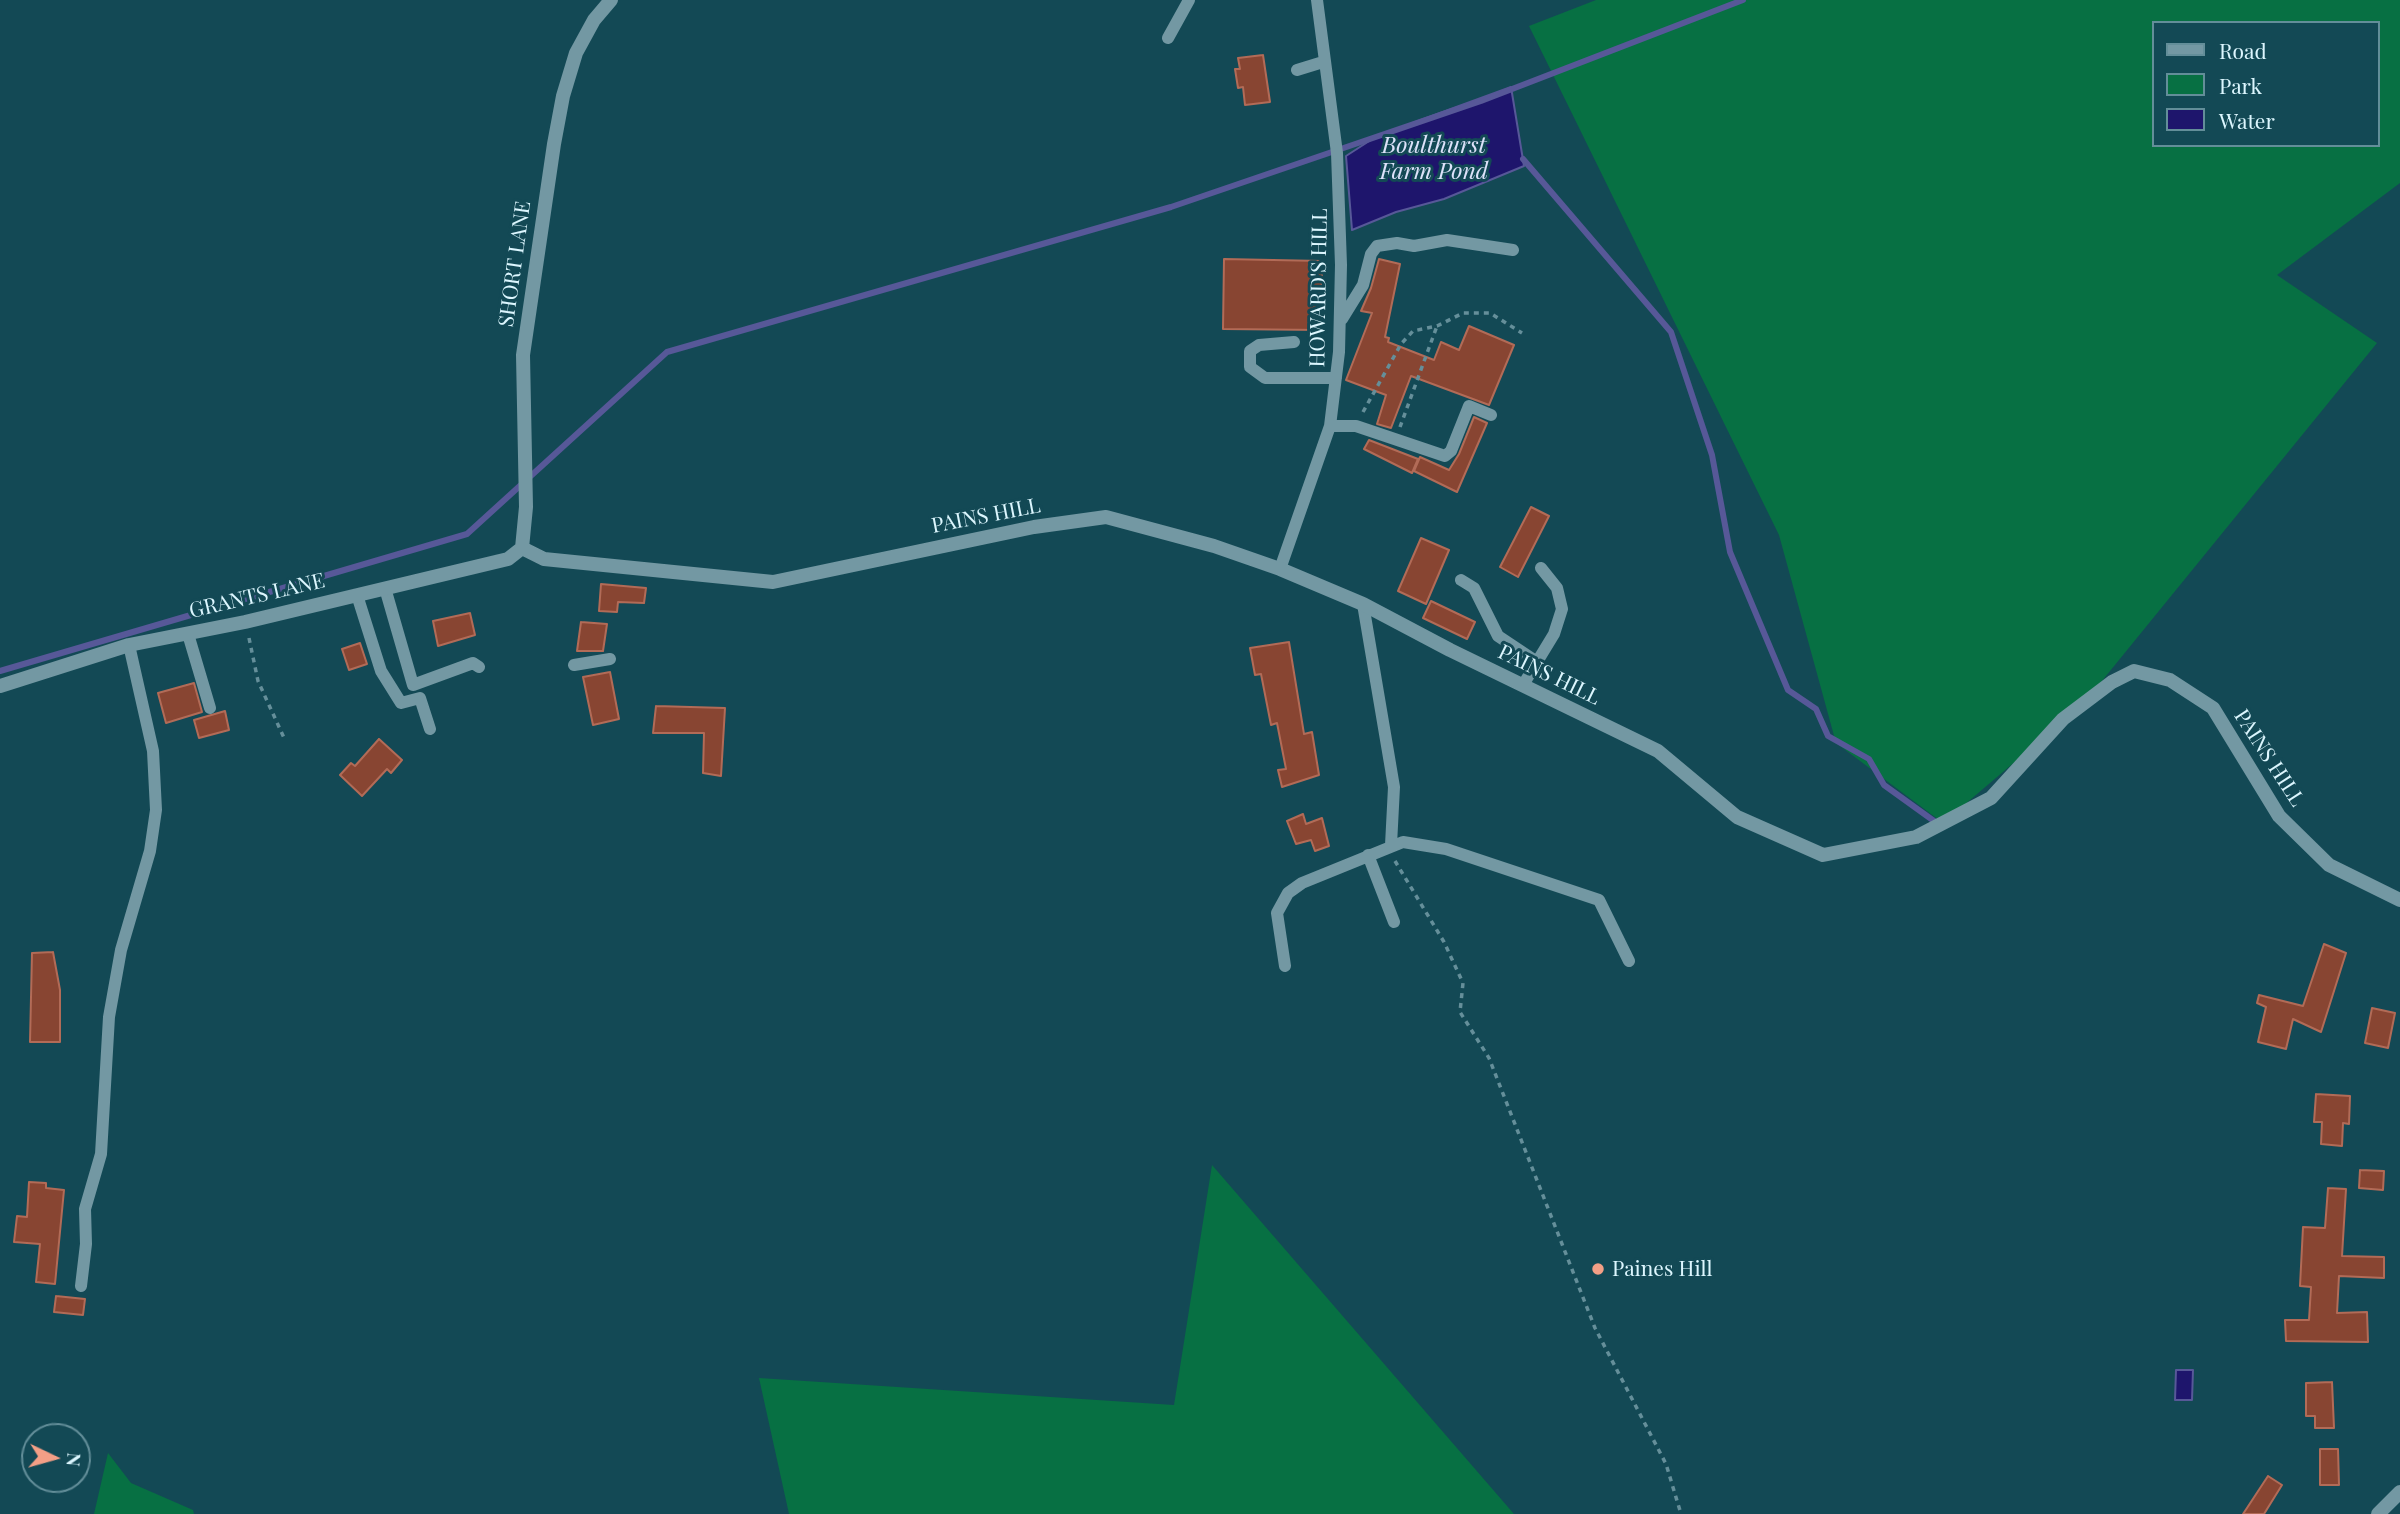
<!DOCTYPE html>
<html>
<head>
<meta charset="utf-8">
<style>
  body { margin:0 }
  #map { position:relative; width:2400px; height:1514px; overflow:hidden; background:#134955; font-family:"Playfair Display",serif }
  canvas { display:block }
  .legend { position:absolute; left:2152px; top:21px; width:228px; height:126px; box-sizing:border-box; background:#134955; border:2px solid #638e99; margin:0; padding:9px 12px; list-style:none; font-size:21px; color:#dcf6fe }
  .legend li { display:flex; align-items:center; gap:14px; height:35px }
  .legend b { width:35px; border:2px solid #638e99 }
  .north { position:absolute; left:21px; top:1423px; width:70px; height:70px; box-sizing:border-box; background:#134955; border:2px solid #638e99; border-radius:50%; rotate:95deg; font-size:19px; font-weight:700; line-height:28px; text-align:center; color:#dcf6fe }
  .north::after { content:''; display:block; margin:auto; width:24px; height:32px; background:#f39f86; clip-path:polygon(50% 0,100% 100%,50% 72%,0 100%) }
</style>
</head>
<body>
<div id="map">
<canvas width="2400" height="1514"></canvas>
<ul class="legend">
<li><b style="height:9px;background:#7398a3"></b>Road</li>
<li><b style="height:19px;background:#077043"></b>Park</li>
<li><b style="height:19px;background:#1e156c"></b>Water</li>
</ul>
<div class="north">N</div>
</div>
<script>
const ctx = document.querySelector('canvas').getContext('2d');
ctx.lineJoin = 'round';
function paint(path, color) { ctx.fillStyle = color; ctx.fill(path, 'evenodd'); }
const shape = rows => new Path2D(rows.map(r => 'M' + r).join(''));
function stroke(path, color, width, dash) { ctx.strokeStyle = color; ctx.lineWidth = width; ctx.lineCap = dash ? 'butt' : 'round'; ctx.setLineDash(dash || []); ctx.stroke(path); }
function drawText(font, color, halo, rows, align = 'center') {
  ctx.font = font + ' "Playfair Display",serif'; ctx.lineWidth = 6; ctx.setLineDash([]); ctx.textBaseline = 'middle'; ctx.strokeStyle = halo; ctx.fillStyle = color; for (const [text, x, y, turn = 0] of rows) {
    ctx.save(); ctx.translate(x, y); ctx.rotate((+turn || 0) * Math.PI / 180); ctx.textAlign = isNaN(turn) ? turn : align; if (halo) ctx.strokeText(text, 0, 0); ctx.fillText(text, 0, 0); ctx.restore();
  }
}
const green = shape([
  [1596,0,2400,0,2400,183,2277,275,2377,343,2084,703,1943,823,1836,743,1779,535,1529,26],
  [2153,23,2377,23,2377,145,2153,145],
  [1212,1165,1514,1514,789,1514,759,1378,1174,1405],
  [108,1453,131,1483,193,1510,194,1514,94,1514]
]);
const water = shape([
  [1511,87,1524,166,1444,199,1396,212,1352,230,1346,156,1377,136,1511,87],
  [2176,1370,2193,1370,2192,1400,2175,1400,2176,1370]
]);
const stream = shape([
  [1523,159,1671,332,1712,455,1730,552,1788,690,1816,709,1828,736,1869,759,1884,785,1934,821],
  [0,671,467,534,667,352,1171,207,1481,101,1743,0]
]);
const building = shape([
  [1263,55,1270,102,1245,105,1243,87,1238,88,1235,69,1240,69,1238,58,1263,55],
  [1224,259,1322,261,1321,330,1223,329,1224,259],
  [1379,259,1400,264,1385,337,1389,338,1388,342,1434,360,1441,342,1459,350,1469,326,1514,345,1489,405,1411,376,1391,428,1377,424,1386,395,1346,380,1372,313,1361,311,1371,288,1379,259],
  [1474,417,1487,423,1457,492,1414,471,1420,457,1449,470,1459,454,1474,417],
  [1369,440,1418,459,1412,473,1364,449,1369,440],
  [1531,507,1549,516,1518,577,1500,567,1531,507],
  [1421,538,1449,550,1426,604,1398,591,1421,538],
  [601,584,646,588,644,603,618,602,617,612,599,611,601,584],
  [1431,601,1475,622,1467,639,1423,618,1431,601],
  [470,613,475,635,438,646,433,621,470,613],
  [581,622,607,624,603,651,577,651,581,622],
  [1289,642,1304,734,1312,732,1319,775,1282,787,1278,770,1286,769,1277,723,1271,725,1261,674,1255,675,1250,648,1289,642],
  [360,643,367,664,349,670,342,649,360,643],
  [610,672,619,719,593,725,583,677,610,672],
  [194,683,202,712,166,723,158,693,194,683],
  [656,706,725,708,721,776,703,773,704,733,653,733,656,706],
  [225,711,229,730,199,738,194,720,225,711],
  [379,739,402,760,391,773,387,769,362,796,340,775,351,763,355,766,379,739],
  [1303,814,1306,824,1322,818,1329,846,1315,851,1311,840,1296,844,1287,821,1303,814],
  [2324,944,2346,953,2321,1032,2293,1019,2286,1049,2258,1042,2266,1007,2257,1003,2259,995,2303,1006,2324,944],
  [53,952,60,990,60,1042,30,1042,32,953,53,952],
  [2372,1008,2395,1013,2388,1048,2365,1043,2372,1008],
  [2316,1094,2350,1096,2349,1124,2343,1123,2342,1146,2321,1144,2322,1122,2314,1122,2316,1094],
  [2360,1170,2384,1171,2383,1190,2359,1188,2360,1170],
  [29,1182,46,1183,46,1188,64,1190,55,1284,36,1282,40,1244,14,1242,17,1216,27,1217,29,1182],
  [2328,1188,2346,1189,2342,1256,2384,1257,2384,1278,2339,1276,2337,1313,2367,1312,2368,1342,2286,1341,2285,1320,2309,1320,2311,1287,2300,1286,2303,1227,2325,1228,2328,1188],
  [56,1296,85,1299,83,1315,54,1312,56,1296],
  [2332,1382,2334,1428,2315,1428,2315,1416,2306,1416,2306,1383,2332,1382],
  [2320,1449,2338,1449,2339,1485,2320,1485,2320,1449],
  [2268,1476,2282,1485,2264,1514,2243,1514,2268,1476]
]);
const path = shape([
  [1363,412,1401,344,1413,331,1437,326,1463,313,1490,313,1522,333],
  [1400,427,1437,326],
  [249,638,258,681,285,740],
  [1395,861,1444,942,1463,983,1460,1012,1489,1058,1595,1328,1666,1464,1681,1514]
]);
const service = shape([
  [1168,38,1189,0],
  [1297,70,1323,62],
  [1342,319,1363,285,1371,254,1377,246,1397,243,1414,246,1447,240,1513,250],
  [1294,342,1259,345,1250,351,1250,367,1265,378,1336,378],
  [1330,426,1356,426,1445,456,1451,451,1469,406,1491,415],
  [1280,569,1330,426,1339,352,1341,265,1337,153,1317,0],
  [1461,580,1474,588,1498,636,1537,662],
  [385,588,413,685,473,663,479,667],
  [357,595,381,671,401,703,420,698,430,729],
  [1363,604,1394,787,1391,845],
  [188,634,210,708],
  [574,665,610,659],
  [1523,685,1554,634,1562,609,1557,588,1541,568],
  [1368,855,1394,922],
  [1285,966,1277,913,1288,893,1302,883,1403,842,1446,849,1599,900,1629,961],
  [81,1286,86,1244,85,1209,101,1154,109,1017,121,950,150,851,156,810,153,751,129,645]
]);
const minor = shape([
  [522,548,544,559,773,582,1034,527,1106,517,1214,546,1280,569,1363,604,1450,650,1658,751,1737,817,1823,855,1916,837,1991,798,2063,719,2112,682,2134,671,2170,680,2213,708,2279,816,2329,865,2400,900],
  [522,548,526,507,523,355,554,144,563,96,576,53,594,20,611,0],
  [0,686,129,645,245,622,508,559,522,548],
  [2378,1514,2400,1492]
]);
const markers = [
  [1598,1269,7,"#f39f86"]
];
const streetNames = [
  ["SHORT LANE",515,264,-82],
  ["HOWARD'S HILL",1319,288,-89],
  ["PAINS HILL",986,516,-11],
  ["GRANTS LANE",257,596,-13],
  ["PAINS HILL",1549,675,26],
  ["PAINS HILL",2269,758,57]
];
const poiNames = [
  ["Paines Hill",1612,1269]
];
const waterNames = [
  ["Boulthurst",1434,146],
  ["Farm Pond",1434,172]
];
paint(green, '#077043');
paint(water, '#1e156c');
stroke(water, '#575898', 2);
stroke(stream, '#575898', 6);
paint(building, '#884532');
stroke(building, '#b26b57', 2);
stroke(path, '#658f9a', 3.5, [5, 5]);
stroke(service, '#7398a3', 12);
stroke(minor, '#7398a3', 14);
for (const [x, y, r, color] of markers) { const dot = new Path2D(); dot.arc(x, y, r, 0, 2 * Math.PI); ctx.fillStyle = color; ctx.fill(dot); stroke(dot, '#134955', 2.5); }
drawText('21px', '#dcf6fe', '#134955', streetNames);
drawText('21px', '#dcf6fe', '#134955', poiNames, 'left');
drawText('italic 23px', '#dde2fa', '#134955', waterNames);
</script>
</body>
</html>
